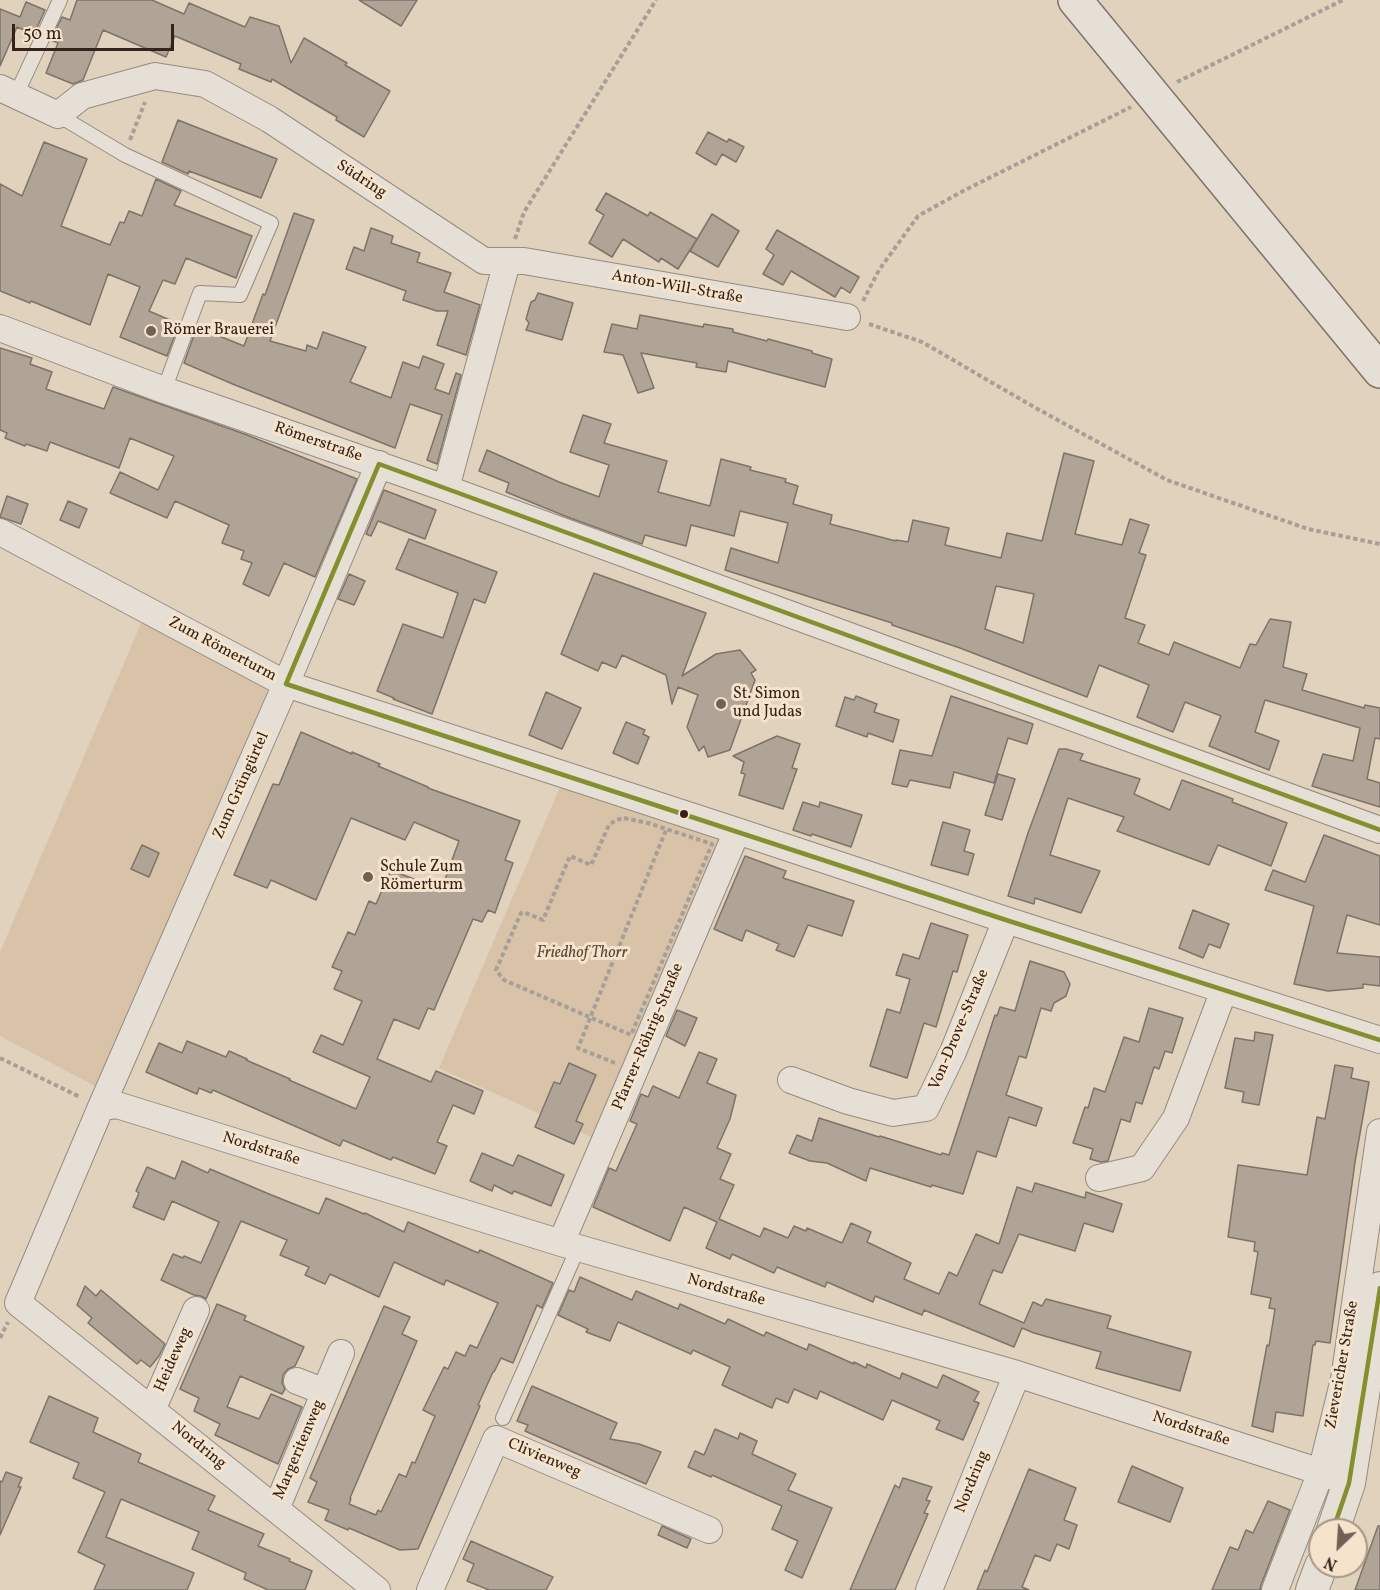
<!DOCTYPE html>
<html>
<head>
<meta charset="utf-8">
<style>
  body { margin:0 }
  #map { position:relative; width:1380px; height:1590px; overflow:hidden; background:#e1d2be; font-family:Vollkorn,serif }
  canvas { display:block }
  .north { position:absolute; left:1308px; top:1518px; width:60px; height:60px; box-sizing:border-box; background:#f5e4cb; border:2px solid #a89685; border-radius:50%; rotate:205deg; font-size:16px; font-weight:700; line-height:24px; text-align:center; color:#35221b }
  .north::after { content:''; display:block; margin:auto; width:21px; height:27px; background:#716054; clip-path:polygon(50% 0,100% 100%,50% 72%,0 100%) }
  .scale { position:absolute; left:12px; top:24px; width:162px; height:27px; box-sizing:border-box; border:3px solid #35221b; border-top:0; padding-left:8px; font-size:18px; line-height:21px; white-space:nowrap; color:#35221b; -webkit-text-stroke:4px #f5e4cb; paint-order:stroke }
</style>
</head>
<body>
<div id="map">
<canvas width="1380" height="1590"></canvas>
<div class="north">N</div>
<div class="scale">50 m</div>
</div>
<script>
const ctx = document.querySelector('canvas').getContext('2d');
ctx.lineJoin = 'round';
function paint(path, color) { ctx.fillStyle = color; ctx.fill(path, 'evenodd'); }
const shape = rows => new Path2D(rows.map(r => 'M' + r).join(''));
function stroke(path, color, width, dash) { ctx.strokeStyle = color; ctx.lineWidth = width; ctx.lineCap = dash ? 'butt' : 'round'; ctx.setLineDash(dash || []); ctx.stroke(path); }
function drawText(font, color, halo, rows, align = 'center') {
  ctx.font = font + ' Vollkorn,serif'; ctx.lineWidth = 6; ctx.setLineDash([]); ctx.textBaseline = 'middle'; ctx.strokeStyle = halo; ctx.fillStyle = color; for (const [text, x, y, turn = 0] of rows) {
    ctx.save(); ctx.translate(x, y); ctx.rotate((+turn || 0) * Math.PI / 180); ctx.textAlign = isNaN(turn) ? turn : align; if (halo) ctx.strokeText(text, 0, 0); ctx.fillText(text, 0, 0); ctx.restore();
  }
}
const green = shape([
  [1176,95,1380,342,1380,355,1175,99],
  [142,621,265,685,270,692,268,701,95,1086,0,1036,0,952],
  [560,787,724,839,595,1139,439,1068]
]);
const building = shape([
  [77,0,152,0,184,14,189,3,245,27,250,17,279,26,291,63,304,38,347,63,345,65,390,91,364,137,336,120,337,117,272,79,271,82,239,69,241,64,175,36,166,57,103,30,83,80,73,84,46,73,58,43,51,40,62,17,70,20,77,0],
  [359,0,417,0,401,26,359,0],
  [26,2,45,10,34,34,17,27,0,66,0,9,20,17,26,2],
  [178,120,277,159,261,198,189,171,188,174,162,162,178,120],
  [708,132,727,142,729,139,744,147,736,162,722,154,716,165,696,153,708,132],
  [44,142,87,159,61,226,110,245,120,222,124,223,129,211,142,216,156,179,181,191,174,205,252,236,236,278,186,258,175,284,163,280,149,311,179,324,167,356,120,337,140,287,108,274,90,325,31,301,30,303,0,291,0,184,22,196,44,142],
  [606,193,648,216,650,212,697,239,678,269,661,258,659,262,623,239,612,257,589,243,604,215,596,210,606,193],
  [294,213,314,220,270,341,306,351,307,345,317,349,323,332,366,347,350,382,391,398,403,362,419,368,423,356,444,364,435,389,449,394,456,373,461,375,437,464,427,460,442,415,410,404,395,448,235,385,184,363,197,327,244,346,263,294,265,295,294,213],
  [712,214,739,231,718,267,690,251,712,214],
  [371,228,393,236,391,243,420,253,417,262,451,273,444,292,480,305,466,355,437,345,448,311,437,311,403,300,406,291,346,269,354,247,364,251,371,228],
  [777,230,859,277,850,293,841,287,835,297,791,271,783,285,763,274,774,255,766,249,777,230],
  [538,293,573,303,562,340,526,330,529,323,526,319,531,302,535,300,538,293],
  [640,315,703,327,704,324,733,329,733,332,767,341,768,339,812,351,812,353,832,359,825,387,728,361,726,372,696,367,697,363,641,353,654,388,638,393,623,355,604,352,612,324,637,329,640,315],
  [0,348,32,358,30,364,52,372,46,389,104,409,113,387,247,435,357,479,315,577,284,563,269,596,243,584,252,563,241,559,244,551,222,543,229,525,175,501,167,518,110,493,120,472,158,490,174,456,130,438,119,468,50,442,47,451,26,444,25,446,5,438,7,433,0,430,0,348],
  [583,415,611,424,604,443,667,461,658,492,710,506,721,459,751,467,750,470,786,479,785,482,798,486,793,504,832,515,830,524,896,541,896,540,908,542,913,520,949,528,945,545,1001,558,1007,533,1042,541,1064,453,1094,461,1075,534,1122,545,1130,519,1149,525,1139,553,1146,555,1125,618,1145,625,1138,643,1169,655,1174,642,1240,668,1250,644,1256,645,1270,619,1291,622,1283,667,1307,674,1302,690,1364,708,1365,705,1380,708,1380,739,1375,738,1367,779,1380,783,1380,807,1312,786,1323,754,1353,761,1360,728,1265,700,1255,732,1279,741,1269,770,1209,746,1221,716,1185,702,1173,732,1137,717,1149,685,1099,665,1087,697,960,648,892,625,892,623,725,570,731,548,778,563,788,523,740,511,734,536,691,525,686,546,645,535,642,544,570,518,506,492,509,483,479,471,487,450,559,482,599,497,609,465,570,452,583,415],
  [996,586,1034,594,1023,643,985,629,996,586],
  [384,490,436,510,425,539,378,521,371,536,366,534,384,490],
  [7,496,28,504,21,524,0,517,7,496],
  [68,501,87,509,79,528,60,520,68,501],
  [409,539,497,572,485,603,474,599,432,714,393,699,394,698,377,691,403,624,443,638,458,593,396,569,409,539],
  [594,573,706,613,682,676,716,654,740,650,756,670,751,673,755,680,730,750,708,757,704,746,699,751,687,727,698,695,678,687,672,704,666,675,622,655,616,668,602,662,598,671,561,654,594,573],
  [349,574,365,581,354,605,338,599,349,574],
  [546,692,581,708,562,749,529,735,546,692],
  [856,696,877,704,874,712,899,720,893,742,868,733,867,737,836,726,845,697,854,700,856,696],
  [951,696,1033,724,1027,744,1008,738,994,783,954,772,950,788,910,780,907,787,892,784,900,750,932,756,951,696],
  [626,722,645,730,643,734,649,737,638,764,613,753,626,722],
  [301,732,352,754,352,752,380,764,378,766,428,787,428,788,520,821,505,860,513,863,495,913,488,910,482,922,473,919,434,1010,428,1008,419,1029,394,1019,377,1059,431,1082,436,1071,483,1091,474,1114,453,1105,437,1142,447,1146,435,1174,393,1157,391,1160,343,1140,340,1146,213,1090,211,1093,199,1088,197,1094,146,1072,159,1043,182,1053,187,1041,226,1057,229,1051,247,1059,246,1060,290,1079,289,1080,356,1109,370,1077,313,1052,321,1035,343,1045,362,1001,334,989,342,971,332,967,348,932,355,935,369,901,376,904,391,870,441,890,459,841,414,822,405,840,351,818,316,900,271,880,267,888,234,875,273,784,279,785,301,732],
  [777,736,800,744,792,768,797,769,783,809,739,795,745,774,741,773,744,762,733,756,777,736],
  [1059,749,1066,749,1083,754,1080,760,1140,779,1134,794,1170,810,1182,780,1233,799,1232,802,1287,823,1271,866,1218,845,1209,865,1117,831,1124,817,1068,798,1050,855,1100,871,1081,913,1035,898,1034,904,1008,896,1028,833,1059,749],
  [998,774,1015,779,1002,820,985,815,998,774],
  [803,802,819,807,820,802,862,815,851,847,812,834,811,836,793,830,803,802],
  [943,822,970,830,964,851,974,854,968,875,931,865,943,822],
  [1324,835,1380,856,1380,925,1347,915,1337,953,1380,957,1380,986,1363,984,1363,988,1328,991,1294,984,1314,906,1265,890,1273,870,1305,882,1324,835],
  [142,845,159,853,149,877,131,869,142,845],
  [745,856,786,871,783,878,854,901,842,936,808,925,794,957,776,950,779,944,746,930,742,941,714,929,745,856],
  [1193,910,1229,924,1220,948,1209,944,1203,958,1179,948,1193,910],
  [931,923,968,935,957,972,953,971,936,1027,924,1023,907,1078,870,1066,887,1009,900,1013,910,979,896,975,903,954,919,959,931,923],
  [1030,961,1064,972,1070,984,1066,996,1054,1003,1051,1011,1041,1008,1026,1058,1019,1056,1006,1095,1042,1108,1036,1126,1009,1117,996,1157,977,1151,963,1194,932,1185,931,1187,870,1168,866,1181,827,1163,810,1161,789,1153,797,1135,812,1141,819,1118,879,1137,880,1136,941,1155,942,1153,949,1155,995,1015,997,1016,1000,1007,1015,1011,1030,961],
  [1149,1008,1183,1018,1172,1053,1165,1051,1159,1069,1154,1067,1142,1104,1136,1102,1130,1122,1121,1119,1108,1161,1101,1162,1090,1159,1093,1149,1073,1143,1085,1107,1088,1108,1094,1088,1105,1092,1124,1037,1139,1042,1149,1008],
  [677,1010,697,1018,685,1046,666,1036,677,1010],
  [1255,1032,1273,1035,1259,1105,1242,1102,1244,1092,1225,1088,1235,1038,1254,1041,1255,1032],
  [699,1052,717,1059,707,1083,736,1095,730,1119,717,1148,731,1154,720,1179,734,1185,719,1219,760,1237,764,1228,788,1238,794,1226,806,1231,807,1228,842,1243,851,1223,871,1232,867,1242,911,1263,904,1279,939,1294,949,1272,957,1276,976,1234,999,1244,1017,1187,1032,1192,1035,1183,1085,1198,1086,1192,1122,1204,1113,1232,1084,1223,1075,1251,1019,1234,1002,1273,993,1270,979,1304,1024,1323,1033,1302,1042,1306,1046,1299,1111,1316,1107,1328,1191,1352,1180,1391,1096,1368,1101,1352,1034,1333,1022,1328,1014,1347,924,1310,922,1315,875,1296,873,1302,827,1282,825,1287,777,1267,774,1273,732,1254,730,1259,706,1248,717,1222,684,1207,670,1241,593,1207,609,1168,616,1171,637,1124,630,1121,641,1094,648,1097,653,1086,679,1098,699,1052],
  [569,1063,596,1075,576,1121,583,1124,574,1144,535,1127,554,1082,560,1084,569,1063],
  [1335,1065,1353,1068,1351,1078,1369,1082,1355,1162,1330,1343,1316,1341,1315,1345,1313,1345,1303,1416,1276,1412,1273,1432,1252,1426,1267,1345,1269,1346,1275,1309,1269,1308,1271,1298,1251,1294,1258,1252,1254,1251,1255,1242,1228,1237,1238,1165,1307,1175,1317,1117,1325,1119,1335,1065],
  [482,1153,513,1166,518,1155,564,1175,551,1206,514,1191,512,1194,494,1185,492,1191,470,1181,482,1153],
  [182,1161,208,1173,210,1169,269,1194,319,1214,326,1198,364,1214,365,1213,404,1232,408,1222,478,1253,480,1250,553,1283,542,1308,537,1305,513,1363,501,1358,494,1372,493,1372,478,1405,480,1406,418,1549,400,1550,349,1528,348,1530,325,1520,329,1510,308,1502,317,1482,310,1478,384,1306,410,1317,402,1334,417,1341,350,1498,351,1499,349,1504,376,1515,378,1510,381,1512,399,1474,406,1477,412,1462,415,1463,435,1416,423,1410,444,1367,448,1369,456,1352,465,1356,470,1345,477,1348,498,1303,446,1280,444,1285,394,1262,379,1297,330,1274,325,1284,305,1275,309,1267,280,1255,287,1240,241,1221,206,1299,201,1296,194,1295,161,1280,173,1254,183,1258,184,1256,201,1263,219,1222,172,1201,164,1220,133,1207,139,1193,136,1191,147,1167,175,1179,182,1161],
  [580,1277,632,1300,636,1291,678,1309,680,1304,725,1324,728,1319,764,1336,766,1332,807,1350,809,1344,854,1364,854,1362,866,1368,867,1364,900,1379,902,1373,937,1388,943,1375,979,1392,974,1401,979,1403,963,1440,936,1429,940,1421,892,1400,883,1420,820,1391,817,1399,794,1389,788,1403,776,1398,772,1408,722,1385,730,1367,693,1350,691,1354,618,1322,610,1341,586,1332,588,1329,558,1315,569,1290,574,1292,580,1277],
  [85,1286,96,1296,101,1290,165,1344,159,1356,150,1367,141,1360,137,1364,88,1323,92,1318,77,1305,85,1286],
  [217,1304,246,1316,244,1320,304,1347,295,1366,288,1369,283,1375,282,1383,285,1389,282,1394,240,1376,227,1407,259,1419,271,1394,302,1407,278,1464,215,1435,220,1424,194,1411,199,1398,180,1389,217,1304],
  [532,1386,617,1423,610,1439,639,1444,661,1452,646,1484,525,1431,528,1425,517,1421,532,1386],
  [49,1396,98,1418,93,1432,141,1454,138,1462,215,1496,208,1510,264,1534,258,1546,290,1559,289,1561,312,1571,305,1590,268,1590,244,1579,246,1573,192,1549,199,1532,121,1499,106,1537,194,1573,187,1590,94,1590,105,1565,78,1552,105,1492,73,1478,79,1463,30,1442,49,1396],
  [715,1429,738,1439,740,1433,757,1441,752,1454,796,1474,788,1490,832,1508,802,1578,785,1570,798,1541,772,1529,782,1506,712,1475,711,1477,688,1467,695,1451,704,1455,715,1429],
  [1132,1466,1183,1488,1170,1522,1118,1502,1132,1466],
  [1029,1469,1076,1488,1064,1520,1077,1525,1069,1549,1057,1544,1050,1561,1035,1555,1022,1587,1029,1590,977,1590,985,1570,987,1572,1029,1469],
  [6,1472,22,1478,18,1487,21,1487,0,1535,0,1481,2,1482,6,1472],
  [903,1478,932,1487,926,1500,930,1501,924,1513,928,1514,895,1590,850,1590,895,1485,899,1488,903,1478],
  [1268,1501,1290,1510,1261,1585,1260,1590,1212,1590,1230,1547,1238,1550,1246,1530,1253,1533,1268,1501],
  [662,1526,691,1539,687,1548,658,1535,662,1526],
  [1378,1526,1380,1526,1380,1590,1355,1590,1378,1526],
  [471,1541,553,1577,546,1590,489,1590,467,1581,474,1564,463,1559,471,1541]
]);
const path = shape([
  [1177,82,1343,0],
  [130,140,145,102],
  [515,239,524,212,656,0],
  [863,301,879,270,918,216,963,191,1131,107],
  [869,324,922,342,1034,407,1167,480,1308,529,1380,544],
  [624,818,648,823,712,844,631,1035,504,980,496,970,521,913,523,912,543,920,570,856,591,865,609,825,616,820,624,818],
  [0,1058,80,1097],
  [615,1063,578,1048,666,830],
  [0,1338,8,1322]
]);
const service = shape([
  [16,95,60,0],
  [58,115,125,155,271,223,240,295,200,293,164,390],
  [503,1418,578,1248]
]);
const minor = shape([
  [0,88,58,115,82,96,155,76,205,84,269,119,484,261,524,261,847,317],
  [0,328,164,390,442,487,1380,830],
  [446,488,507,262],
  [0,532,286,684,737,831,1006,920,1380,1040],
  [791,1080,848,1101,893,1113,926,1108,953,1052,1006,920],
  [101,1107,117,1105,561,1243,1017,1374,1321,1472,1349,1483],
  [1099,1178,1142,1168,1176,1118,1224,990],
  [561,1243,737,831],
  [297,1381,325,1392],
  [152,1410,196,1310],
  [276,1509,341,1353],
  [377,1590,18,1303,101,1107,286,684,379,464],
  [430,1590,496,1439,709,1530],
  [929,1590,1017,1374],
  [1275,1590,1321,1472,1344,1379,1380,1132]
]);
const tertiary = shape([
  [1333,1530,1349,1483,1380,1288],
  [1312,1590,1321,1566]
]);
const secondary = shape([
  [1075,0,1380,371]
]);
const bus1 = shape([
  [1380,830,379,464,286,684,1006,920,1380,1040],
  [1333,1530,1349,1483,1380,1288]
]);
const markers = [
  [151,331,6,"#716054"],
  [721,704,6,"#716054"],
  [684,814,5,"#35221b"],
  [368,877,6,"#716054"]
];
const streetNames = [
  ["Südring",361,180,33],
  ["Anton-Will-Straße",677,288,10],
  ["Römerstraße",318,443,19],
  ["Zum Römerturm",222,650,28],
  ["Zum Grüngürtel",242,786,-66],
  ["Von-Drove-Straße",960,1030,-67],
  ["Pfarrer-Röhrig-Straße",649,1037,-67],
  ["Nordstraße",261,1150,17],
  ["Nordstraße",726,1291,16],
  ["Heideweg",174,1360,-66],
  ["Zievericher Straße",1343,1365,-80],
  ["Nordstraße",1191,1430,18],
  ["Nordring",198,1446,39],
  ["Margeritenweg",300,1450,-67],
  ["Clivienweg",544,1459,23],
  ["Nordring",973,1482,-68]
];
const poiNames = [
  ["Römer Brauerei",163,331],
  ["St. Simon",733,695],
  ["und Judas",733,713],
  ["Schule Zum",380,868],
  ["Römerturm",380,886]
];
const parkNames = [
  ["Friedhof Thorr",582,954]
];
paint(green, '#d8c3a8');
paint(building, '#b0a497');
stroke(building, '#7e7369', 1.5);
stroke(service, '#968b7f', 16);
stroke(minor, '#968b7f', 28);
stroke(tertiary, '#968b7f', 34);
stroke(secondary, '#7e7369', 36);
stroke(path, '#a79f97', 4, [4.5, 3]);
stroke(service, '#e6dfd5', 14);
stroke(minor, '#e6dfd5', 26);
stroke(tertiary, '#e6dfd5', 32);
stroke(secondary, '#e6dfd5', 33);
stroke(bus1, '#84902d', 4.5);
for (const [x, y, r, color] of markers) { const dot = new Path2D(); dot.arc(x, y, r, 0, 2 * Math.PI); ctx.fillStyle = color; ctx.fill(dot); stroke(dot, '#f5e4cb', 2); }
drawText('16px', '#35221b', '#f5e4cb', streetNames);
drawText('16px', '#35221b', '#f5e4cb', poiNames, 'left');
drawText('italic 16px', '#5c473a', '#f5e4cb', parkNames);
</script>
</body>
</html>
